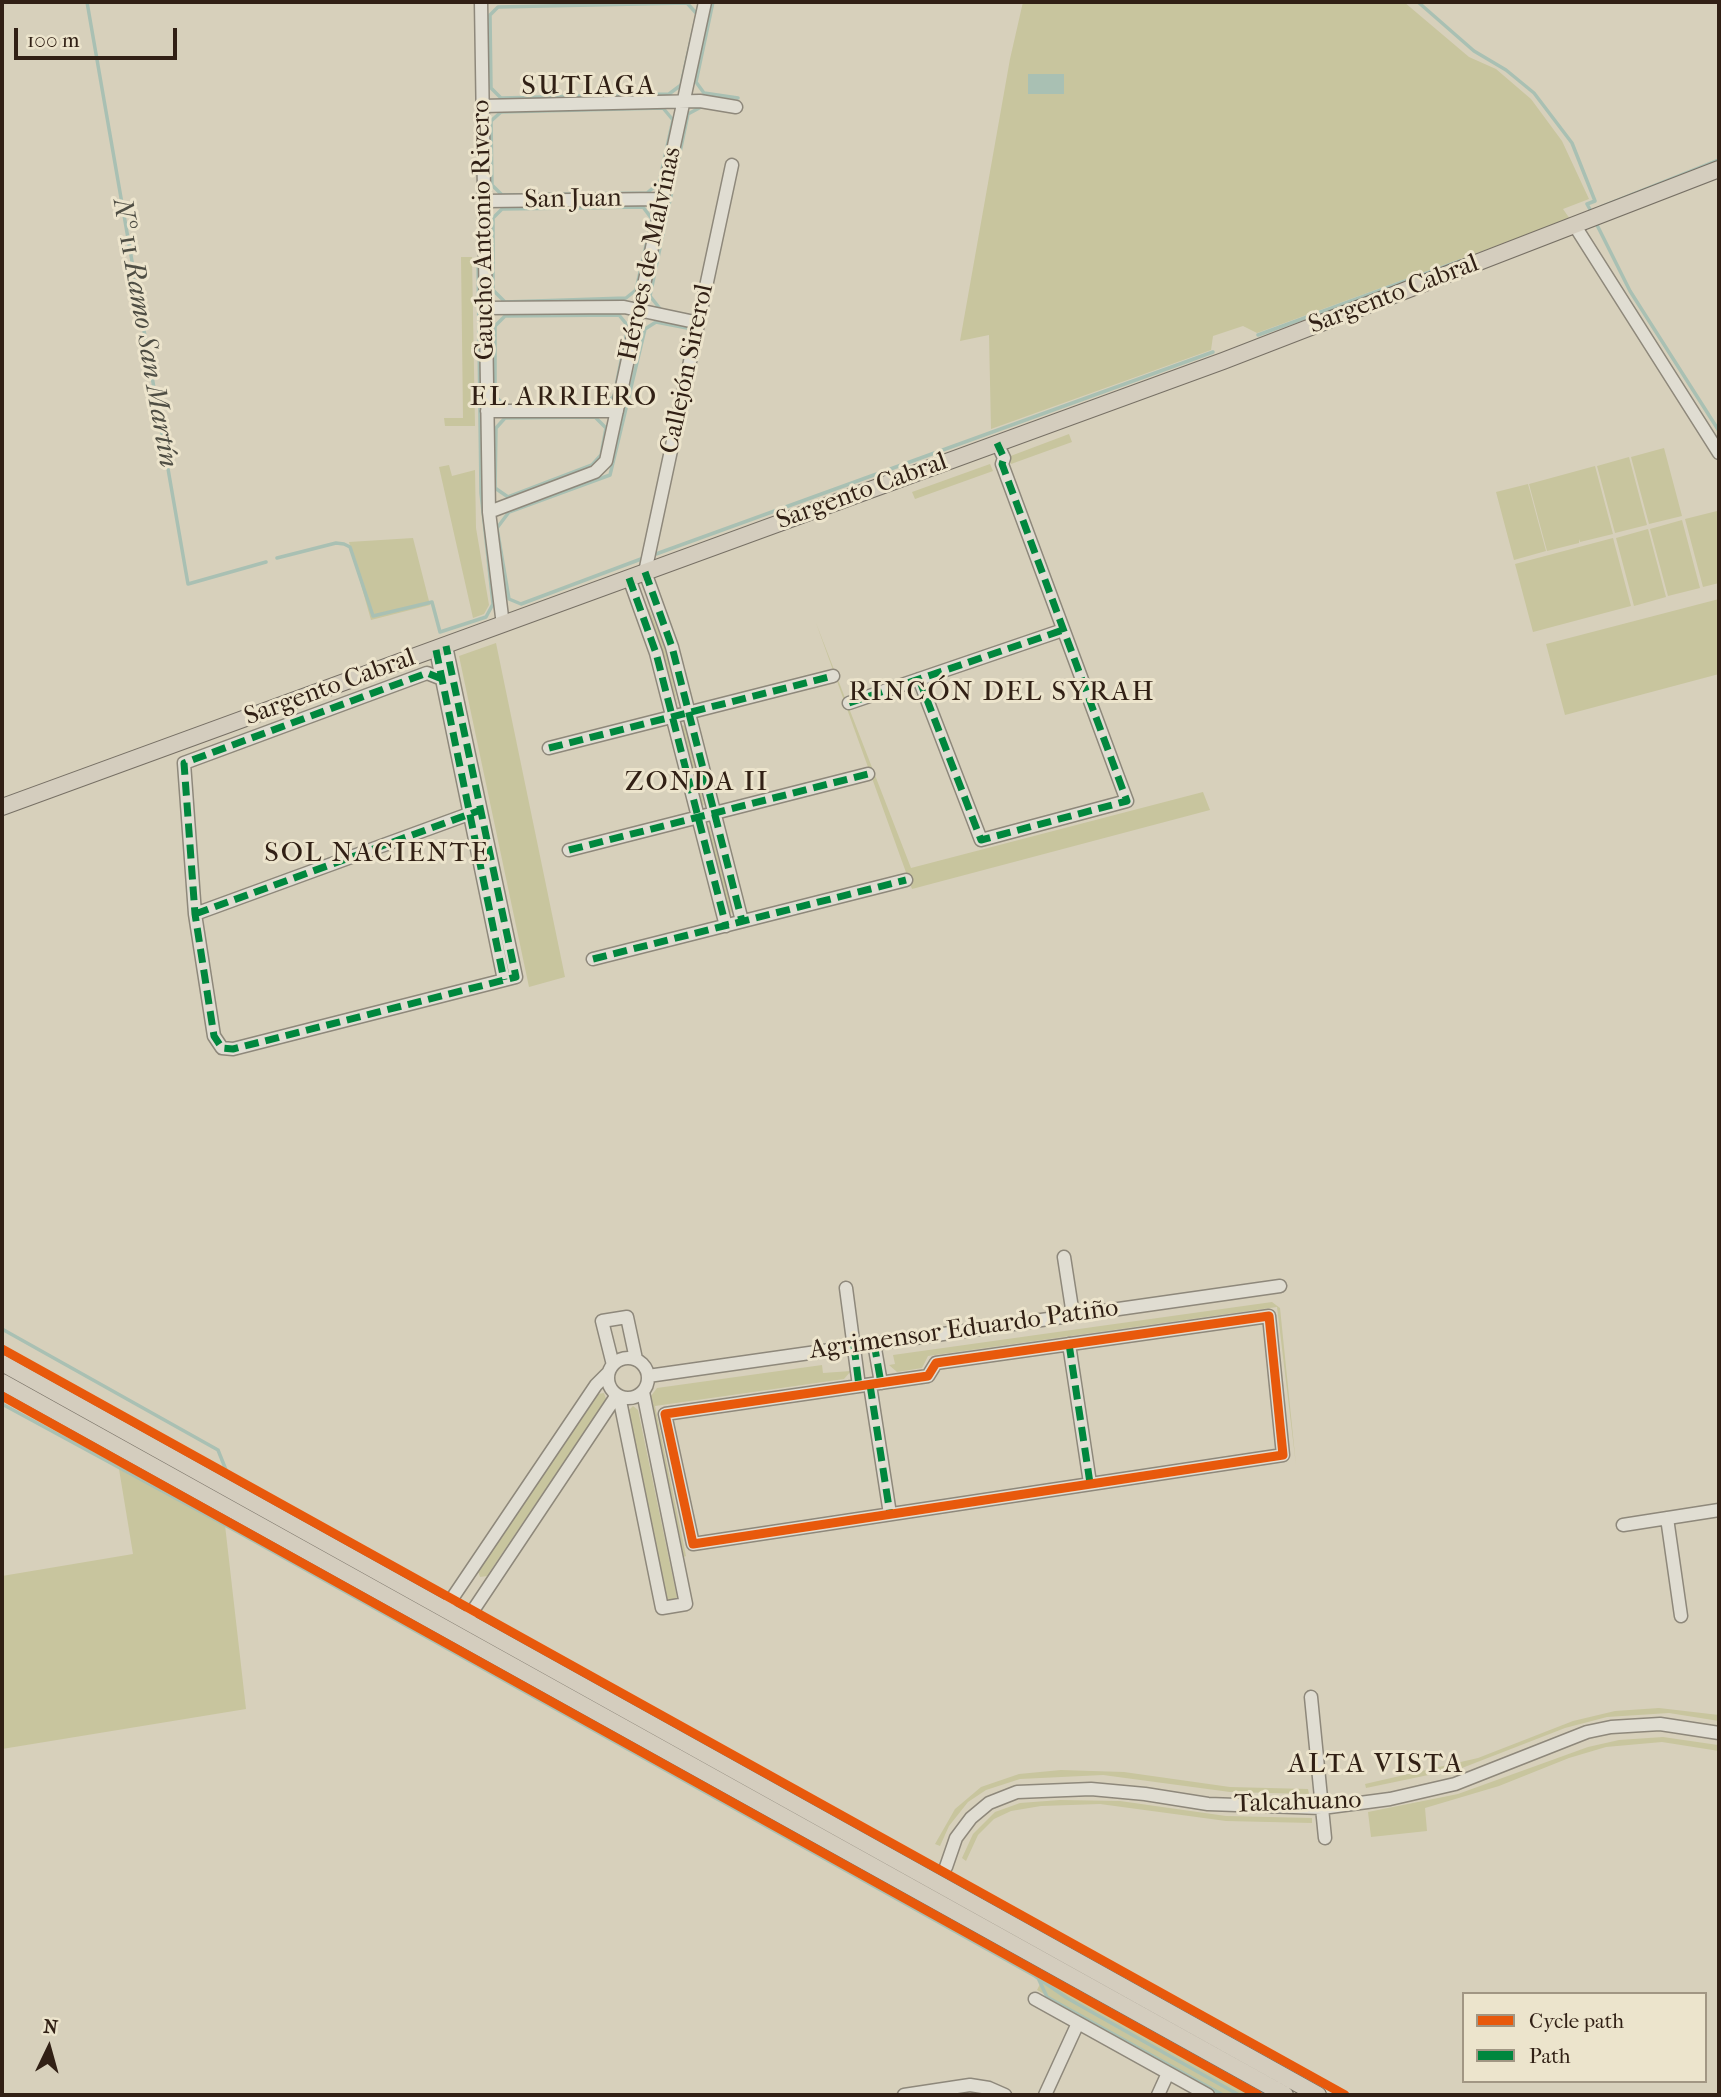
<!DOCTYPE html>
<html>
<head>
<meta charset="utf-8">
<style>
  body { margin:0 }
  #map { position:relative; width:1721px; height:2097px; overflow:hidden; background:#d7d0bb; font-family:"IM FELL French Canon",serif }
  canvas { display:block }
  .frame { position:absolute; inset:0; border:4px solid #312015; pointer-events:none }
  .legend { position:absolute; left:1462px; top:1992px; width:245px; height:91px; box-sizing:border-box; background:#ece4cc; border:2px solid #a19683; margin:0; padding:9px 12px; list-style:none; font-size:21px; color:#312015 }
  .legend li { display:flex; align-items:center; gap:14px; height:35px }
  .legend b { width:35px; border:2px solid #a19683 }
  .north { position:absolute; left:14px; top:2013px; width:70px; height:70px; -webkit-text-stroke:5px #ece4cc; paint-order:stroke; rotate:5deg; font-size:19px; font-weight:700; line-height:28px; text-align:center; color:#312015 }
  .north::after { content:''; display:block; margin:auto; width:24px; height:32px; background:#312015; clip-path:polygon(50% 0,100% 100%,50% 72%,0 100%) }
  .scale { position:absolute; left:14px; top:28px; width:163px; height:32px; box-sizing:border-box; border:4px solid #312015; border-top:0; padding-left:9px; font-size:21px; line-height:24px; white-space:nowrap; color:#312015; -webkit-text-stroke:5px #ece4cc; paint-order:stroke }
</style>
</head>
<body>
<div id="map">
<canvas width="1721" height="2097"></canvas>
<div class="frame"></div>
<ul class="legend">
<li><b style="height:9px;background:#e8590c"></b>Cycle path</li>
<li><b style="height:9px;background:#00873e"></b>Path</li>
</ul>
<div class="north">N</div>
<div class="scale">100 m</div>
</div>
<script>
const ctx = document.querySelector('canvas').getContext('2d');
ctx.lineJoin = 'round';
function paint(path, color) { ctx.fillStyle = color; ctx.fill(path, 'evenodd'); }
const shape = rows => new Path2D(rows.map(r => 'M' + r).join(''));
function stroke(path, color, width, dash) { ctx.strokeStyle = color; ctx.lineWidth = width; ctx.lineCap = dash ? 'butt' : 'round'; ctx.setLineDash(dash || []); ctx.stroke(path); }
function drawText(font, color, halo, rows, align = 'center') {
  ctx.font = font + ' "IM FELL French Canon",serif'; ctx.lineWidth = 6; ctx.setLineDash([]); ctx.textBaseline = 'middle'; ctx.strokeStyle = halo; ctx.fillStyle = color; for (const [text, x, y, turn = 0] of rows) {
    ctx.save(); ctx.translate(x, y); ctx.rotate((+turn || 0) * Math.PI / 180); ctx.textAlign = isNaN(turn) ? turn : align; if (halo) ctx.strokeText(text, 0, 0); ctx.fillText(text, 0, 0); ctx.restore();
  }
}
const green = shape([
  [1023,2,1404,2,1469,57,1496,69,1531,99,1562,141,1589,199,1563,209,1570,219,1257,333,1243,326,1213,336,1211,350,991,429,989,335,960,341,1010,59],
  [461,257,472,257,475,426,445,426,444,418,463,418],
  [1069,434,1072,442,1011,464,1008,457],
  [1664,448,1682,516,1649,524,1631,457],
  [1629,457,1647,525,1615,533,1597,466],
  [990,464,993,471,915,499,912,492],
  [449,465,452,476,475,470,476,528,489,605,484,614,473,618,439,467],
  [1595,466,1613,534,1580,542,1579,539,1579,543,1547,551,1529,484],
  [1528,484,1546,551,1514,560,1496,492],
  [1717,511,1719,583,1703,587,1685,519],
  [1682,520,1700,588,1668,596,1650,529],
  [1648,529,1666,597,1634,606,1616,538],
  [413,538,430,605,371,620,349,542],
  [1613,538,1631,606,1533,632,1515,564],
  [1719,599,1719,674,1565,715,1546,644],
  [649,609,666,649,678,705,647,610],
  [816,623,911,868,1203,792,1210,810,912,889],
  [496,643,565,977,529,987,459,656],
  [683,725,686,727,704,805,700,804,681,728],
  [709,825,733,910,731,913,728,912,707,827],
  [1272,1302,1280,1308,1296,1465,1277,1307,928,1356,922,1368,897,1372,889,1365,895,1364,893,1355],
  [822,1365,823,1373,851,1371,844,1379,655,1406,686,1556,684,1557,651,1396,657,1388],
  [604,1393,606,1399,487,1576,480,1577,478,1571,598,1394],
  [633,1406,638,1410,679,1607,669,1608,628,1411],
  [119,1469,225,1525,246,1709,2,1749,2,1576,133,1554],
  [1659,1708,1719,1715,1719,1721,1669,1713,1607,1717,1565,1728,1462,1768,1366,1788,1365,1784,1478,1758,1573,1721,1615,1711],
  [1663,1737,1718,1745,1719,1751,1662,1742,1606,1747,1569,1758,1499,1786,1425,1808,1427,1831,1371,1837,1368,1812,1458,1794,1588,1747,1619,1740],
  [1061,1770,1124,1772,1230,1787,1308,1789,1309,1794,1230,1792,1103,1775,1020,1779,986,1790,968,1802,949,1826,940,1846,935,1844,955,1809,981,1787,1019,1774],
  [1060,1800,1120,1801,1226,1816,1312,1818,1312,1823,1226,1821,1100,1804,1041,1806,1011,1811,994,1819,978,1835,966,1861,962,1858,973,1834,995,1812,1020,1803],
  [1043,1978,1074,1995,1253,2095,1225,2095,1037,1990]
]);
const water = shape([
  [1028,74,1064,74,1064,94,1028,94]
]);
const stream = shape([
  [87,2,188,584,266,562],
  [713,2,696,82,704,93,738,98],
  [1418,2,1474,51,1506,70,1534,93,1572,143,1595,201,1587,204,1592,213],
  [687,3,697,14,681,85,669,94,501,98,491,88,490,15,498,7,687,3],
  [663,108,673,120,659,183,647,193,502,195,492,185,491,121,501,112,663,108],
  [643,207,652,219,636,290,626,298,505,302,493,290,493,218,502,209,643,207],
  [1601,207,1719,160],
  [1596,223,1630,291,1719,431],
  [661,310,650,296,688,114,701,107],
  [619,315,628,326,614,396,605,404,505,406,495,396,495,326,505,316,619,315],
  [1258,335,1460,261],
  [595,417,606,428,601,455,592,465,508,497,495,488,496,428,505,418,595,417],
  [656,554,1213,352],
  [277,558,336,543,344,544,350,547,373,616,432,602,440,632,486,617,493,604,481,493,478,259],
  [641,559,521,604,509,599,497,528,509,512,610,475,645,329,656,322,687,328],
  [2,1329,218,1450,226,1470],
  [2,1404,225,1525,1035,1976,1067,1998,1239,2095],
  [1039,1980,1047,1997,1223,2095]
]);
const minor = shape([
  [481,2,489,512,503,625],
  [482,106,700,101,736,107],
  [732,165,645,572,672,647,742,921],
  [484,201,663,199],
  [1575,226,1719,453],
  [486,308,624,307,690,321],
  [487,411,617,411],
  [489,512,595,472,606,461,705,2],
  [629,578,656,653,726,926],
  [436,650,504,980],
  [442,679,427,673,184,763,195,914,214,1036,222,1048,233,1049,516,977,446,646],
  [919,679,981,840,1127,801,1002,464,1004,458,997,443],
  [849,703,1063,630],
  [549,748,833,676],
  [569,850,868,774],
  [195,914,477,811],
  [593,959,906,880],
  [1064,1257,1073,1315],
  [846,1288,859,1386],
  [1269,1316,1283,1455,693,1544,665,1414,928,1376,936,1363,1269,1316],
  [874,1343,881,1383],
  [1069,1344,1090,1483],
  '608 1378a20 20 0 1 1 40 0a20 20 0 1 1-40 0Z',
  [613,1365,602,1321,627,1317,636,1359],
  [648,1376,1280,1286],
  [870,1385,890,1514],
  [619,1396,662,1608,686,1604,643,1392],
  [1667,1518,1681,1616],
  [1623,1525,1719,1510],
  [445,1609,596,1385,609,1372],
  [466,1621,617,1395],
  [1311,1697,1325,1838],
  [946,1867,956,1838,971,1818,989,1803,1017,1792,1091,1789,1145,1794,1208,1804,1322,1808,1390,1799,1455,1784,1587,1732,1611,1727,1660,1724,1719,1733],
  [1035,1999,1208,2095],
  [904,2095,970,2085,989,2088,1005,2095],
  [1045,2095,1078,2023],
  [1158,2095,1168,2073]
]);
const major = shape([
  [2,807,1223,361,1719,169],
  [2,1363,1318,2095],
  [2,1382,1285,2095]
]);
const quiet = shape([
  [645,572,672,647,742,921],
  [629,578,656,653,726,926],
  [436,650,504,980],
  [442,679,427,673,184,763,195,914,214,1036,222,1048,233,1049,516,977,446,646],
  [919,679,981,840,1127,801,1002,464,1004,458,997,443],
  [849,703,1063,630],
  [549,748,833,676],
  [569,850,868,774],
  [195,914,478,811],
  [593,959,906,880],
  [874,1343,881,1383],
  [1069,1344,1090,1483],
  [854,1346,859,1386],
  [870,1385,890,1514]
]);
const cycleway = shape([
  [1269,1316,1283,1455,693,1544,665,1414,928,1376,936,1363,1269,1316],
  [2,1349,1345,2095],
  [2,1396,1258,2095]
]);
const streetNames = [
  ["San Juan",573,200,-1],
  ["Gaucho Antonio Rivero",484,230,-91],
  ["Héroes de Malvinas",651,254,-78],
  ["Sargento Cabral",1394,295,-21],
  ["Callejón Sirerol",688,369,-78],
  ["Sargento Cabral",862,492,-20],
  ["Sargento Cabral",330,688,-20],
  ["Agrimensor Eduardo Patiño",964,1330,-8],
  ["Talcahuano",1298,1803,-2]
];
const neighbourhoodNames = [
  ["SUTIAGA",589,87],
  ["EL ARRIERO",564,398],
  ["RINCÓN DEL SYRAH",1002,693],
  ["ZONDA II",697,783],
  ["SOL NACIENTE",377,854],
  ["ALTA VISTA",1376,1765]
];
const waterNames = [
  ["Nº 11 Ramo San Martín",144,333,80]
];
paint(green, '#c8c59e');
paint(water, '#a9c0b3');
stroke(stream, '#a9c0b3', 3.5);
stroke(minor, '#8e887b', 15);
stroke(major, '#777065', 18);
stroke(minor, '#e0ddd2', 12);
stroke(major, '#d4cdbe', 16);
stroke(quiet, '#00873e', 7, [14, 7]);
stroke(cycleway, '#e8590c', 9);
drawText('26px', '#312015', '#ece4cc', streetNames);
ctx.letterSpacing = '2px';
drawText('28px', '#312015', '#ece4cc', neighbourhoodNames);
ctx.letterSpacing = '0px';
drawText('italic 28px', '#4f4e44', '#ece4cc', waterNames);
</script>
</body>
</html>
